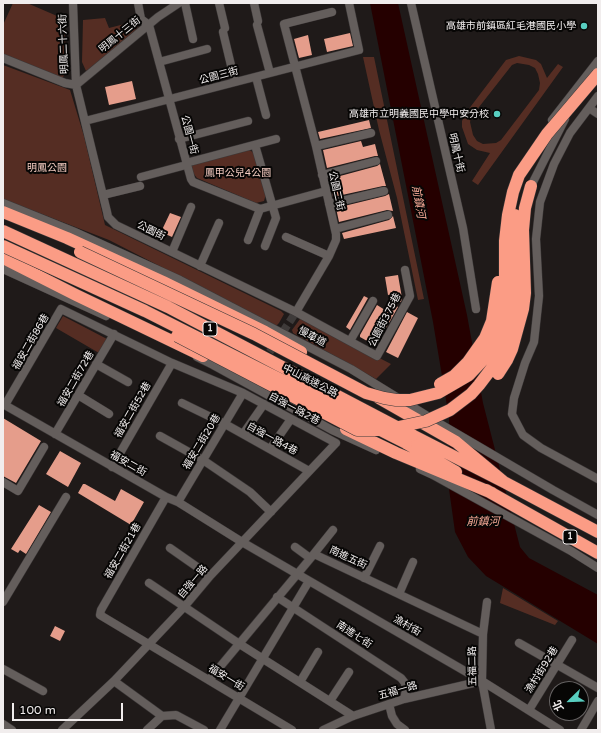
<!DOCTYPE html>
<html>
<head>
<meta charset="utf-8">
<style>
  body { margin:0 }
  #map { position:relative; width:601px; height:733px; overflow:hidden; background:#1f1a19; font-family:"Varela Round","Noto Sans TC",sans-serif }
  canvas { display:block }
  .frame { position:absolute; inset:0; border:4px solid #f1eded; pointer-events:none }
  .north { position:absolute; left:549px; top:681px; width:40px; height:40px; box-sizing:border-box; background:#070605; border:1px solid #656262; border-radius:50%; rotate:247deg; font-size:11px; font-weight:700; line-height:16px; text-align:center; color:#f1eded }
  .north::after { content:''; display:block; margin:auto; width:14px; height:18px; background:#58cec0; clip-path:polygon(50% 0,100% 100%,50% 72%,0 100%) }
  .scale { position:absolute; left:12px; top:703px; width:111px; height:18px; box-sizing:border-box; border:2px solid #f1eded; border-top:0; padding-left:5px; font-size:12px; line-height:14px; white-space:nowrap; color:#f1eded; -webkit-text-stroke:3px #070605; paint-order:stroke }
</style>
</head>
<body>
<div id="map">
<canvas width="601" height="733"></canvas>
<div class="frame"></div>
<div class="north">北</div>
<div class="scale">100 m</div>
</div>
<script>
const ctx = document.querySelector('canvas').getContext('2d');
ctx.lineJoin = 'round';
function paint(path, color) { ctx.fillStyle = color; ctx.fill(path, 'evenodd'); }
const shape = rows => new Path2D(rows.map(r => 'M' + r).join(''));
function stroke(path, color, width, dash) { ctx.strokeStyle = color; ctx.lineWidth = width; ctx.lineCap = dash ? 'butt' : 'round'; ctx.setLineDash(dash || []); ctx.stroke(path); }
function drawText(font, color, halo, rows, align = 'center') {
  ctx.font = font + ' "Varela Round","Noto Sans TC",sans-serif'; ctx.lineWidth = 4; ctx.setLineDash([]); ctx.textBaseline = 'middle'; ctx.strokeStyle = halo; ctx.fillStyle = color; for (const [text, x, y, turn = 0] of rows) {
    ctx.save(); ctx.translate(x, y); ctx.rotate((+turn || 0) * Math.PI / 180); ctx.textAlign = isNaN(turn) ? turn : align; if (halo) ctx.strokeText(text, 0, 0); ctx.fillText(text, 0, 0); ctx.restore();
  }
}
const green = shape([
  [13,3,27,3,64,19,67,72,62,78,3,55,3,25],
  [105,18,109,28,136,21,138,28,92,67,86,71,82,62,83,20],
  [519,56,536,60,541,64,547,78,558,64,563,67,478,185,472,181,490,153,477,150,468,144,462,127,462,121,465,114,506,60],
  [517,63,529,65,535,68,538,74,540,83,539,90,501,140,496,143,483,144,477,141,473,135,470,122,472,116,512,65],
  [363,57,374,57,424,299,418,300,397,198,379,130],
  [3,65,70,90,84,136,105,225,281,311,284,314,279,323,276,326,109,240,3,199],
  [248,149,254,153,266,194,264,201,256,203,197,178,193,173,191,167,194,164],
  [63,316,107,339,99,353,56,328],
  [300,319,304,319,391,364,376,379,293,333,292,330],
  [503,588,558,621,555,625,500,603]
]);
const water = shape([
  [370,3,398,3,467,315,483,403,520,547,529,558,598,595,598,644,486,576,468,557,455,532,449,489,449,418,433,322]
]);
const building = shape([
  [350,33,353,46,327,52,324,39],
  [308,35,312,55,299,58,294,39],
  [132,81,136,99,109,105,105,87],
  [369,120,371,128,320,139,318,132],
  [361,141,363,147,375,144,378,156,375,156,327,168,323,150],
  [380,164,386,186,383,186,333,197,329,179,377,166],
  [389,194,393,211,387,210,339,222,336,208,385,196],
  [170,213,181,217,172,237,161,232],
  [393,216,396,228,344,239,342,233,389,220],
  [398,275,402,298,401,302,391,303,398,307,376,346,360,337,360,335,377,305,385,310,394,294,388,295,385,277],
  [364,296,368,298,350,330,346,327],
  [407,312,418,318,398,358,386,352],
  [3,418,41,441,16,483,3,476],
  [60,451,81,463,68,487,46,474],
  [83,484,85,484,115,501,121,489,144,502,131,525,78,493],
  [39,505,51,512,26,554,20,550,18,553,11,549],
  [55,626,65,631,60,641,50,636]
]);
const minorTunnel = shape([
  [263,362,296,312]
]);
const minor = shape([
  [73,3,76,85],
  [138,3,141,19,149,25,191,179,193,182,260,209,326,191],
  [185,3,193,39],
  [219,3,225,28],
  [254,3,258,21],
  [411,3,463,228,476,309],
  [257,25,270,73],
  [223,32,235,82],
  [3,58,65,83,76,85,107,212,108,217,116,225,296,312,377,356,410,296,405,270],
  [159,62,207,49],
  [256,77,266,115],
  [76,85,158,17,179,3],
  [598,96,570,133,554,164,540,202,536,239,539,296,534,342,525,363,514,398,512,414,523,435,541,448,598,479],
  [589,108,598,114],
  [552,120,598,61],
  [85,121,359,50,349,3],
  [179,139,248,121],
  [255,145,276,218,265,246],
  [316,146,371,133],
  [186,163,276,139],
  [322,175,376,161],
  [141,177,186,165],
  [531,186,565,119],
  [103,195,140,186],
  [3,203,75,232,180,280,351,369,442,425,553,490,598,515],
  [329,204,384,191],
  [335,229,388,215],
  [286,237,329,256],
  [248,240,260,209],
  [172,252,191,207],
  [200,266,219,223],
  [3,269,106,316],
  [296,312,329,256,336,240,336,234,316,146,284,24,332,12],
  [350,341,373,301],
  [197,357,213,365,332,430,376,450],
  [96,364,128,382],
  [78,395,109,414],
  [182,403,225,424,309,471],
  [3,404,166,497,178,502,242,542,482,681,560,730],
  [5,405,61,309,172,363,243,393,336,443,210,576,184,607,114,681,62,730],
  [55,434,114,334],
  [243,434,264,404],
  [160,436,203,460,250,492,271,512],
  [270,449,291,419],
  [112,467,172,363],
  [420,469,433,475,571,551,598,568],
  [3,482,18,491,44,447],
  [166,497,101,610,100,615,292,730],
  [178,502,243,393],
  [295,547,310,558],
  [170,548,210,576],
  [313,555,333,530],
  [364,578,380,546],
  [149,583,238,643,353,716],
  [399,594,413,562],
  [277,597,401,678,405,683,406,690,404,699],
  [3,602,66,497],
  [487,602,483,634,482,681,491,730],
  [519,643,598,688],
  [3,669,43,691],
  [209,680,314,554,483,634],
  [114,681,162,716],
  [300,682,318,652],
  [330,701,349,672],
  [389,704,392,716,397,724,405,730],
  [529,710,572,640],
  [3,724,12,730],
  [147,730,162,716,176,715,204,730],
  [220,730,309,581],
  [323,730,353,716,404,699,482,681],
  [581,730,598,701]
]);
const highway = shape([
  [3,212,67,238,163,282,265,332,301,352],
  [3,258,76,295,203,356],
  [379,398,456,442,504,482],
  [346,429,396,453,492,493],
  [412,435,504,482,598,532],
  [406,443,456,472],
  [486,490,598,553]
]);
const highwayBridge = shape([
  [3,231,168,307,412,435],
  [3,246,145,311,406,443],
  [80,252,254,334,366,393,384,398,396,400,410,400,438,393,469,375,484,359,497,337,501,324,505,302,505,241,508,215,513,192,519,175,547,134,598,74],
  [177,336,357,430,385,430,426,421,450,410,471,394,479,385,495,364,506,342,512,321,514,303,515,215],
  [498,374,507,360,512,349,523,309,525,293,523,230,525,208,531,186],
  [440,384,454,376,468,362,485,338,492,321,498,282]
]);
const markers = [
  [584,26,4,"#58cec0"],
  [497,114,4,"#58cec0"]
];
const shields = [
  [210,329,14],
  [570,537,14]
];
const shieldNames = [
  ["1",210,329],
  ["1",570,537]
];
const poiNames = [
  ["高雄市前鎮區紅毛港國民小學",576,26],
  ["高雄市立明義國民中學中安分校",489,114]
];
const streetNames = [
  ["明鳳十三街",120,35,-39],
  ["明鳳二十六街",64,44,-92],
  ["公園三街",219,76,-15],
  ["公園一街",189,135,75],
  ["明鳳十街",456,153,77],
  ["公園二街",336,191,77],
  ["公園街",151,231,26],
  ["公園街375巷",385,320,-63],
  ["慢車道",312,337,28],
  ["福安二街86巷",31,342,-60],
  ["福安二街72巷",76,379,-60],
  ["中山高速公路",310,381,27],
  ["自強一路2巷",294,409,28],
  ["福安二街52巷",133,410,-60],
  ["自強一路4巷",272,439,29],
  ["福安二街20巷",202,442,-59],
  ["福安二街",128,464,29],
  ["福安二街21巷",123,551,-60],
  ["南進五街",348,558,25],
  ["自強一路",193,582,-50],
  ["漁村街",407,626,30],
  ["南進七街",354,635,33],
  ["五福二路",473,666,-91],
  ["漁村街92巷",542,670,-58],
  ["福安一街",226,678,31],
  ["五福一路",398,691,-16]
];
const parkNames = [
  ["明鳳公園",47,168],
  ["鳳甲公兒4公園",238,173]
];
const waterNames = [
  ["前鎮河",418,202,80],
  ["前鎮河",483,522]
];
paint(green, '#552d23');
paint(water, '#250000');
paint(building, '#e59d8b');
stroke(minorTunnel, '#3e3a39', 8, [8, 4]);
stroke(minor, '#3c3838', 9);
stroke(highway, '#3c3838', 13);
stroke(minor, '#645e5c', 8);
stroke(highway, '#fb9c85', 12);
stroke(highwayBridge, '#3c3838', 13, []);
stroke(highwayBridge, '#fb9c85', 12);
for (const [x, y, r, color] of markers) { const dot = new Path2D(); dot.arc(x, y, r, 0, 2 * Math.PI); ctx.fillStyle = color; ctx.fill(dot); stroke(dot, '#070605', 1.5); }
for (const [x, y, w] of shields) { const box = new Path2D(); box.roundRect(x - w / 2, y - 7, w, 14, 3); ctx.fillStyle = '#070605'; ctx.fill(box); stroke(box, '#f1eded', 1); }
drawText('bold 9px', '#f1eded', null, shieldNames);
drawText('10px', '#f1eded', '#070605', poiNames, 'right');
drawText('10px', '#f1eded', '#070605', streetNames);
drawText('10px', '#f4ccc1', '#070605', parkNames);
drawText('italic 11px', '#faac99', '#070605', waterNames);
</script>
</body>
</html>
